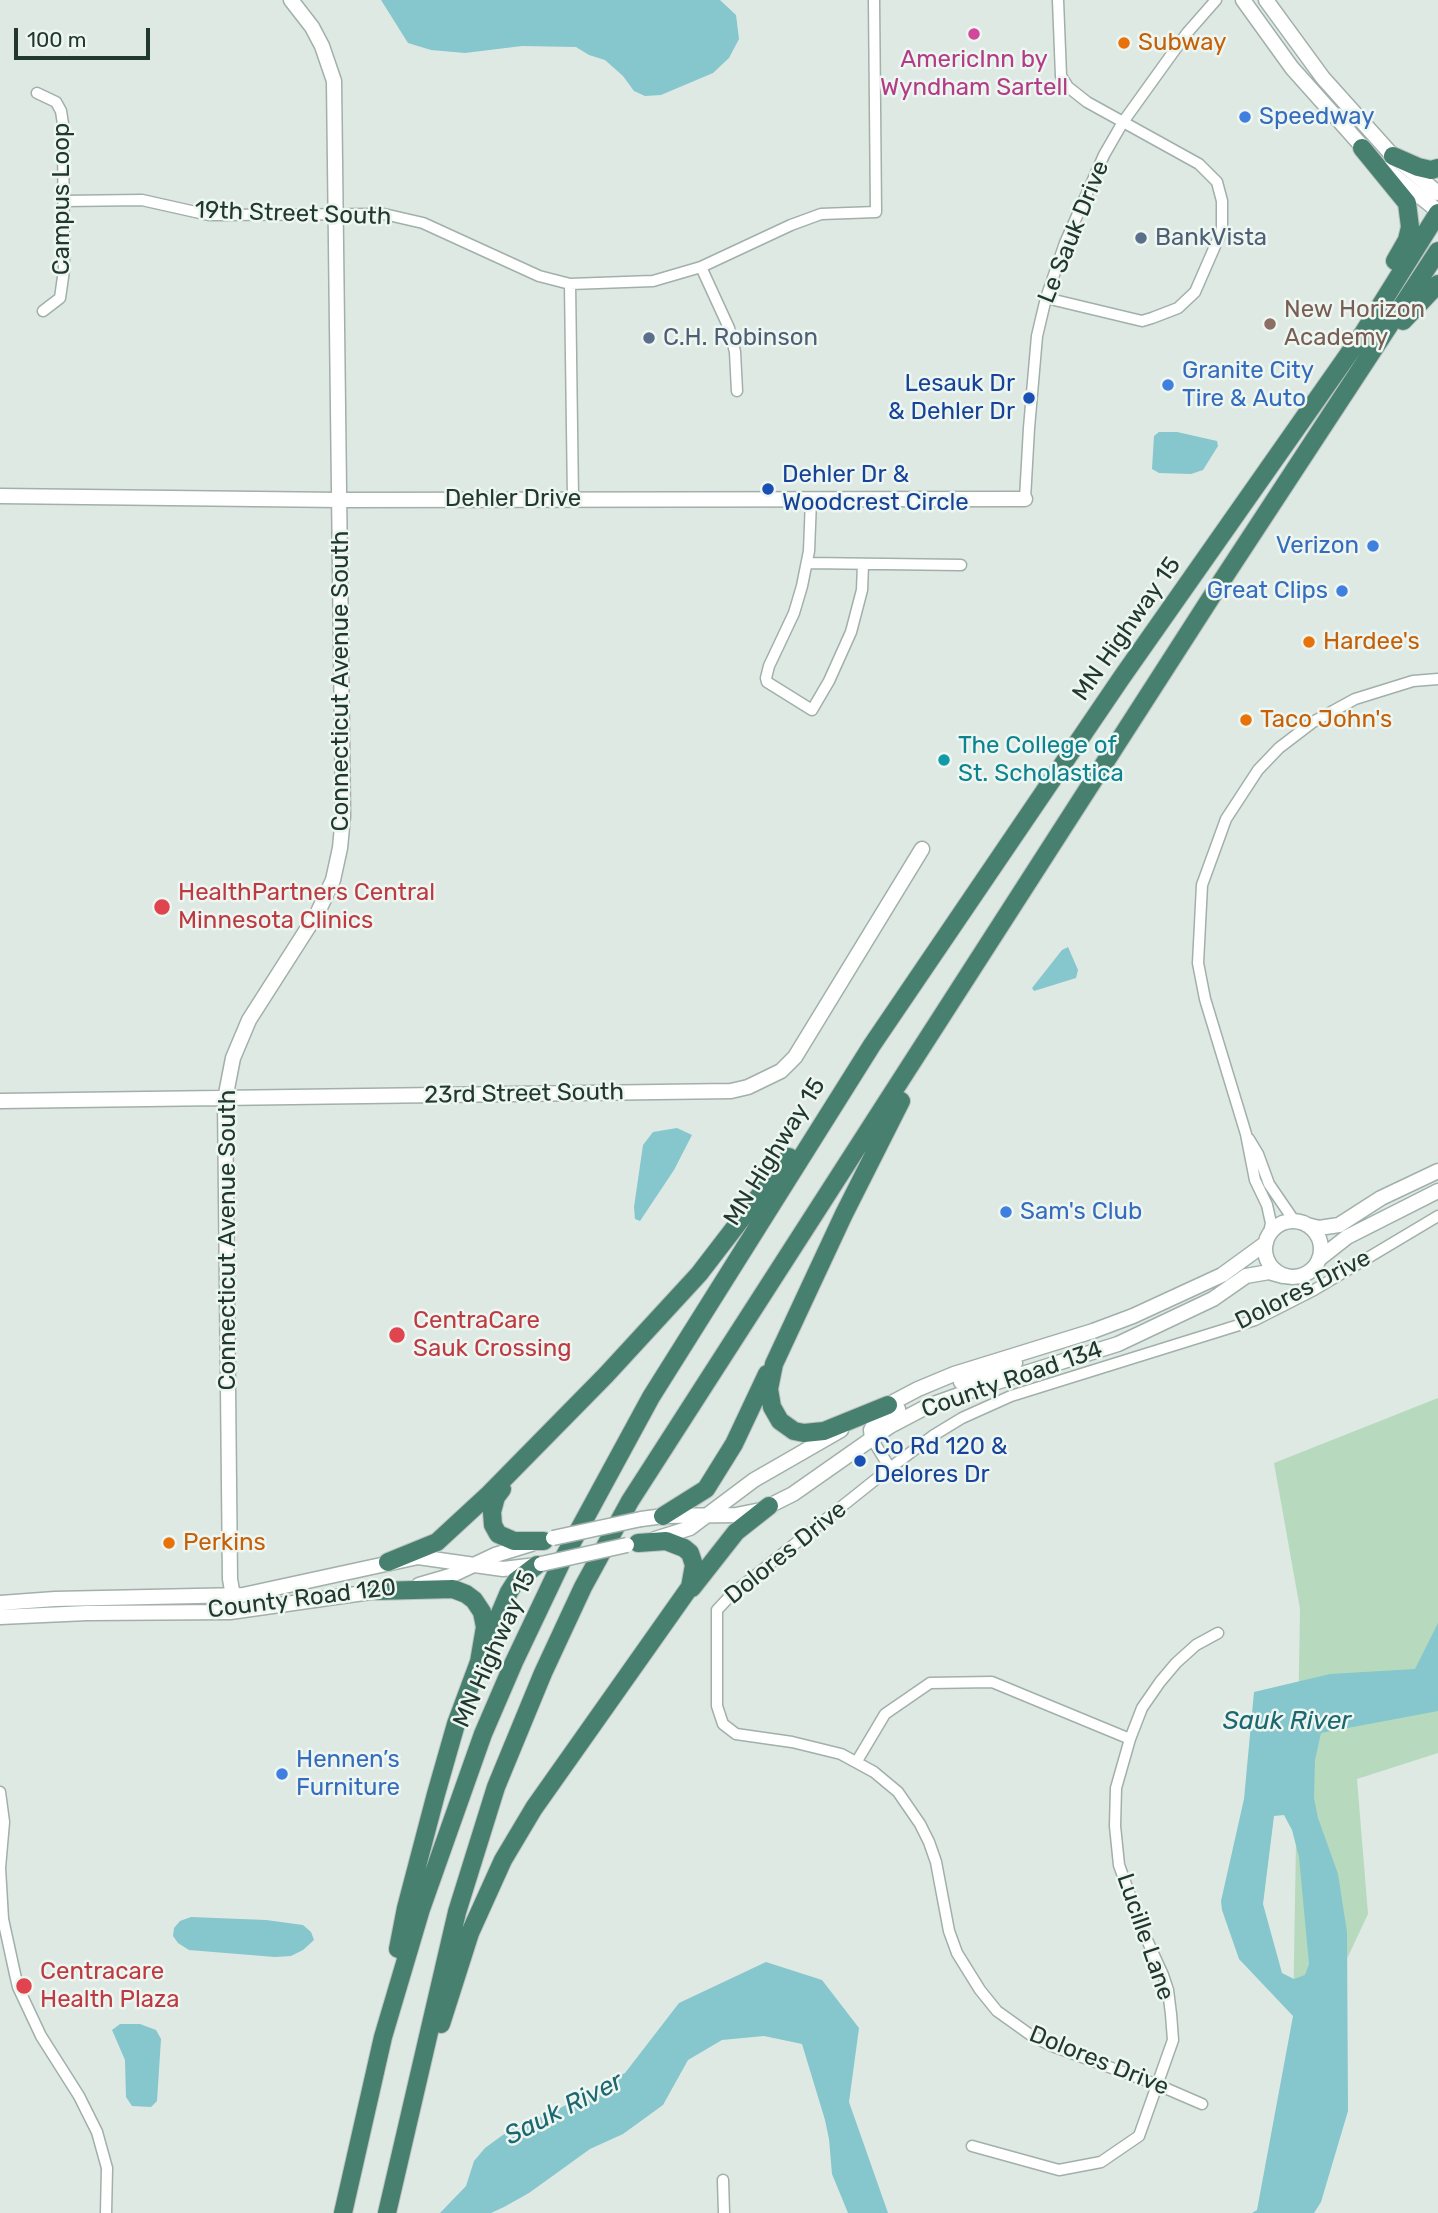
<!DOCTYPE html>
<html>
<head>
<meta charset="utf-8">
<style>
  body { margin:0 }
  #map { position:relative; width:1438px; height:2213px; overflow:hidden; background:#dee9e3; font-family:Rubik,sans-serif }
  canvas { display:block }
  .scale { position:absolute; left:14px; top:28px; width:136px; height:32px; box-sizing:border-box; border:4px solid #203830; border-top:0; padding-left:9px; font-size:21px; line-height:24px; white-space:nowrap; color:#203830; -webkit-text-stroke:5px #eef6f1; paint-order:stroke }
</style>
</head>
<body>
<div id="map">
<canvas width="1438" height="2213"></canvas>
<div class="scale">100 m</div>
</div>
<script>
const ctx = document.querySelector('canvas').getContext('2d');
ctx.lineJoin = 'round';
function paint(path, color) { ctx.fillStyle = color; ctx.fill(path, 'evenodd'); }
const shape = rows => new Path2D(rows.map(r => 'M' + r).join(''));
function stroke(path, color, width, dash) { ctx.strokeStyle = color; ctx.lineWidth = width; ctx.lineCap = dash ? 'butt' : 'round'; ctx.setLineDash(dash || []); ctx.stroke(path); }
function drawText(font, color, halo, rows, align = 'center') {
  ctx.font = font + ' Rubik,sans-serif'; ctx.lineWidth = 5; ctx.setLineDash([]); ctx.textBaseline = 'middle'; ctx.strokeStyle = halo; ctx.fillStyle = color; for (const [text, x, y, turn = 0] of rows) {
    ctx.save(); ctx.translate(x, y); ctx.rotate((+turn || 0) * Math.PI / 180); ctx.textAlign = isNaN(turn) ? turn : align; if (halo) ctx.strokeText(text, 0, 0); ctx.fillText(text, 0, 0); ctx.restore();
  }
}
const green = shape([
  [1438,1398,1438,1753,1357,1779,1368,1914,1345,1963,1293,2016,1300,1609,1274,1463]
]);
const water = shape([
  [381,0,720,0,736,15,739,39,729,58,713,73,661,95,645,96,634,91,623,76,605,60,589,55,576,47,522,46,465,53,431,50,408,43],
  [1159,432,1177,432,1217,441,1218,446,1203,470,1191,474,1159,473,1152,469,1154,436],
  [1068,947,1078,970,1076,978,1034,991,1032,988,1062,950],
  [677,1128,692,1135,674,1170,640,1221,635,1219,634,1207,643,1145,653,1132],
  [1438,1623,1438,1711,1321,1733,1315,1760,1314,1798,1318,1818,1338,1874,1347,1932,1348,2111,1321,2202,1314,2213,1252,2213,1257,2210,1293,2016,1239,1959,1222,1910,1221,1901,1244,1799,1254,1692,1330,1674,1415,1669],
  [1284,1815,1292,1830,1299,1857,1309,1964,1305,1975,1294,1979,1282,1973,1263,1904,1274,1816],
  [191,1917,266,1920,303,1925,311,1932,314,1940,303,1950,291,1956,275,1957,189,1950,178,1943,173,1936,174,1928,180,1921],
  [766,1962,822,1980,859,2028,849,2102,888,2213,848,2213,832,2174,829,2139,825,2120,802,2044,764,2036,722,2040,688,2060,663,2105,623,2134,590,2149,529,2193,504,2207,491,2213,440,2213,466,2186,474,2161,485,2148,511,2129,551,2113,625,2073,679,2003],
  [120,2024,140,2024,156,2030,161,2039,157,2101,151,2107,132,2106,126,2097,125,2060,112,2030]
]);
const minor = shape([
  [37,93,56,102,61,111,63,124,64,270,60,298,43,311],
  [63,201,142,200,209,215,384,214,423,223,539,276,570,284,653,281,701,267,791,225,821,214,876,212,874,0],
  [701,267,729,328,735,352,737,391],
  [570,284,573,499],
  [1046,298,1142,321,1152,318,1178,308,1195,292,1222,230,1222,201,1217,182,1199,164,1087,102,1068,87,1061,76,1058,0],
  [1025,499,1029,428,1037,336,1046,298,1065,243,1104,155,1123,122,1187,33,1216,0],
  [811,500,809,551,802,586,794,613,769,666,766,678,767,682,812,710,829,681,851,632,862,590,863,565],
  [808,563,961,565],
  [1249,1139,1258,1154,1269,1184,1295,1222],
  [1268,1238,1271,1223,1267,1205,1255,1180,1246,1134,1205,999,1198,963,1202,885,1226,819,1258,770,1279,748,1313,722,1355,699,1413,681,1438,679],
  [872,1439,890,1468],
  [857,1761,885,1714,930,1683,992,1682,1130,1739],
  [0,1792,4,1822,0,1868,3,1919,15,1974,18,1987,41,2036,79,2096,97,2132,107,2168,106,2213],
  [1202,2104,1158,2085,1052,2046,1032,2036,997,2011,980,1990,957,1953,949,1931,936,1862,929,1842,920,1824,898,1792,874,1772,841,1754,792,1742,736,1734,723,1724,717,1706,717,1610,732,1594,890,1468,934,1435,962,1418,1011,1396,1255,1320,1314,1290,1438,1216],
  [972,2146,1059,2170,1101,2162,1139,2136,1173,2040,1171,2014,1168,1990,1163,1975,1142,1929,1119,1865,1115,1826,1116,1788,1130,1739,1142,1708,1160,1682,1176,1663,1196,1645,1218,1633],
  [723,2180,724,2213]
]);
const tertiary = shape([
  [1243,0,1292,68,1368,153],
  [1266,0,1323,78,1393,156,1438,193],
  [1386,169,1438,211],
  [0,496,340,500,1025,499],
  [0,1101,731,1091,748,1087,781,1071,795,1057,922,849],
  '1265 1249a28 28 0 1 1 56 0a28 28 0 1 1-56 0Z',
  [1307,1225,1319,1228,1339,1225,1381,1198,1438,1171],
  [1319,1259,1347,1237,1438,1191],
  [961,1382,1015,1363],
  [880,1409,918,1389,954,1374,1093,1331,1133,1316,1222,1275,1266,1243],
  [872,1439,871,1430,876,1422,898,1409],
  [641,1519,664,1516,736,1515,761,1510,793,1494,890,1426,928,1406,981,1387,1118,1344,1213,1299,1246,1276,1269,1272,1283,1276],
  [655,1539,690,1528,754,1480,841,1430],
  [419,1585,450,1576,495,1555,531,1544],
  [233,1596,230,1579,225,1099,233,1058,249,1020,318,912,333,880,340,848,343,816,334,81,322,46,312,27,291,0],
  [0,1603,55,1599,243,1595,418,1557,503,1569,537,1565],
  [0,1617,87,1613,230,1612,385,1590]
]);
const trunk = shape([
  [1362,148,1407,203,1410,227,1407,240,1395,261],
  [1393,156,1418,167,1431,170,1438,168],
  [1403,321,1438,284],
  [888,1405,824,1431,804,1433,794,1431,780,1421,772,1407,769,1389,774,1364,844,1214,901,1101],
  [502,1489,496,1497,492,1512,493,1525,498,1534,514,1541,544,1541],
  [663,1516,706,1489,734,1444,767,1374],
  [388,1562,437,1542,489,1494,606,1375,699,1274,789,1157],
  [692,1588,736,1532,769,1506],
  [376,1591,453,1589,466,1594,474,1600,482,1612,485,1627,479,1662,456,1724,436,1794,406,1908,398,1949],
  [489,1639,509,1592,516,1581,537,1565],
  [441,2024,470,1933,503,1860,534,1808,690,1587,694,1565,690,1553,684,1548,666,1541,638,1543],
  [343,2213,383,2037,421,1909,483,1734,514,1662,563,1559,651,1397,872,1045,1122,677,1362,335,1438,213],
  [387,2213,457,1912,496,1787,543,1673,583,1587,630,1501,1221,582,1438,251]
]);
const tertiaryBridge = shape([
  [553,1538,641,1519],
  [541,1564,627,1545]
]);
const markers = [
  [974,34,7,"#d1479c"],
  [1124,43,7,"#e8710a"],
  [1245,117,7,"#3f7fe0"],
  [1141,238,7,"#5c6f8a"],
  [1270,324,7,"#8d6e63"],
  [649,338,7,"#5c6f8a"],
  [1168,385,7,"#3f7fe0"],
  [1029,398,7,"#1a4fb4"],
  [768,489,7,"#1a4fb4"],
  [1373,546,7,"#3f7fe0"],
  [1342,591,7,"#3f7fe0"],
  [1309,642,7,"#e8710a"],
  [1246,720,7,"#e8710a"],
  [944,760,7,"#0f9aa8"],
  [162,907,9,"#e0444e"],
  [1006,1212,7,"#3f7fe0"],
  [397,1335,9,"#e0444e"],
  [860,1461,7,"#1a4fb4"],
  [169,1543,7,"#e8710a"],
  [282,1774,7,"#3f7fe0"],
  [24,1986,9,"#e0444e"]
];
const foodNames = [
  ["Subway",1138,43],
  ["Hardee's",1323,642],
  ["Taco John's",1260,720],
  ["Perkins",183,1543]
];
const hotelNames = [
  ["AmericInn by",974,60],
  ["Wyndham Sartell",974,88]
];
const shopNames = [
  ["Speedway",1259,117],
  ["Granite City",1182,371],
  ["Tire & Auto",1182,399],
  ["Verizon",1359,546,"right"],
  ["Great Clips",1328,591,"right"],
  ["Sam's Club",1020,1212],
  ["Hennen’s",296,1760],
  ["Furniture",296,1788]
];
const streetNames = [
  ["Campus Loop",62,199,-90],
  ["19th Street South",293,214,2],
  ["Le Sauk Drive",1074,232,-68],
  ["Dehler Drive",513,499],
  ["MN Highway 15",1127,629,-55],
  ["Connecticut Avenue South",341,681,-90],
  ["23rd Street South",524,1094,-1],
  ["MN Highway 15",775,1152,-58],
  ["Connecticut Avenue South",228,1240,-90],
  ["Dolores Drive",1303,1290,-27],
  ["County Road 134",1012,1380,-19],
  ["Dolores Drive",786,1553,-39],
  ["County Road 120",302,1599,-7],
  ["MN Highway 15",495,1649,-66],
  ["Lucille Lane",1145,1937,71],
  ["Dolores Drive",1099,2061,22]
];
const serviceNames = [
  ["BankVista",1155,238],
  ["C.H. Robinson",663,338]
];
const educationNames = [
  ["New Horizon",1284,310],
  ["Academy",1284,338]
];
const transitNames = [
  ["Lesauk Dr",1015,384,"right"],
  ["& Dehler Dr",1015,412,"right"],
  ["Dehler Dr &",782,475],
  ["Woodcrest Circle",782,503],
  ["Co Rd 120 &",874,1447],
  ["Delores Dr",874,1475]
];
const cultureNames = [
  ["The College of",958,746],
  ["St. Scholastica",958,774]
];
const healthNames = [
  ["HealthPartners Central",178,893],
  ["Minnesota Clinics",178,921],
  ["CentraCare",413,1321],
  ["Sauk Crossing",413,1349],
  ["Centracare",40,1972],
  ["Health Plaza",40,2000]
];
const waterNames = [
  ["Sauk River",1287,1721],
  ["Sauk River",564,2109,-27]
];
paint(green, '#b7dabe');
paint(water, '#86c6cd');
stroke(minor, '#a1b0aa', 13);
stroke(tertiary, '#a1b0aa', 17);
stroke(trunk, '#bcc3c1', 20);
stroke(minor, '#fff', 10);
stroke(tertiary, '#fff', 14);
stroke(trunk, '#488070', 18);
stroke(tertiaryBridge, '#a1b0aa', 17, []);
stroke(tertiaryBridge, '#fff', 14);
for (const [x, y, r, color] of markers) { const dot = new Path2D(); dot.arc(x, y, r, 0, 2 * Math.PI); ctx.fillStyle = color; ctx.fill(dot); stroke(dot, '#eef6f1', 2.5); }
drawText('24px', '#c56008', '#eef6f1', foodNames, 'left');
drawText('24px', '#b23c85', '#eef6f1', hotelNames);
drawText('24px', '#366cbe', '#eef6f1', shopNames, 'left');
drawText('24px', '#203830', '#eef6f1', streetNames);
drawText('24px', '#4e5e75', '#eef6f1', serviceNames, 'left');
drawText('24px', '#785e54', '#eef6f1', educationNames, 'left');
drawText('24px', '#164399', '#eef6f1', transitNames, 'left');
drawText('24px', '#0d838f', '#eef6f1', cultureNames, 'left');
drawText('24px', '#be3a42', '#eef6f1', healthNames, 'left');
drawText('italic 26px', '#1c6871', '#eef6f1', waterNames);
</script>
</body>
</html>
